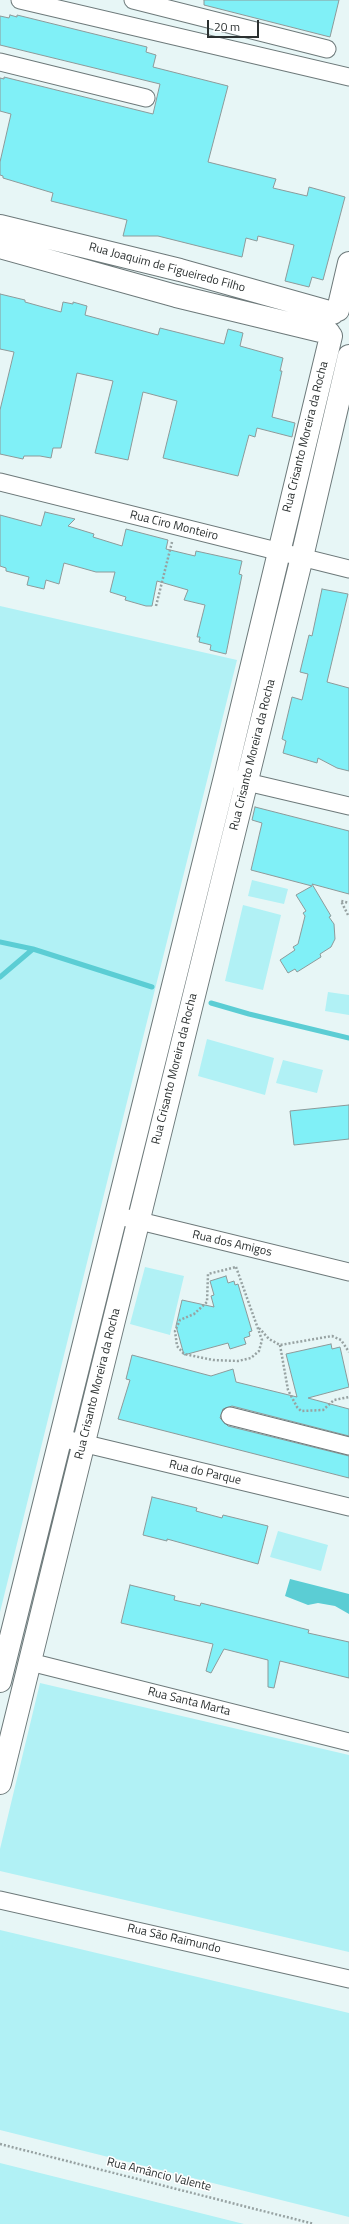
<!DOCTYPE html>
<html>
<head>
<meta charset="utf-8">
<style>
  body { margin:0 }
  #map { position:relative; width:349px; height:2224px; overflow:hidden; background:#e7f6f6; font-family:"Titillium Web",sans-serif }
  canvas { display:block }
  .scale { position:absolute; left:207px; top:20px; width:52px; height:18px; box-sizing:border-box; border:2px solid #2b3030; border-top:0; padding-left:5px; font-size:12px; line-height:14px; white-space:nowrap; color:#2b3030; -webkit-text-stroke:3px #fff; paint-order:stroke }
</style>
</head>
<body>
<div id="map">
<canvas width="349" height="2224"></canvas>
<div class="scale">20 m</div>
</div>
<script>
const ctx = document.querySelector('canvas').getContext('2d');
ctx.lineJoin = 'round';
function paint(path, color) { ctx.fillStyle = color; ctx.fill(path, 'evenodd'); }
const shape = rows => new Path2D(rows.map(r => 'M' + r).join(''));
function stroke(path, color, width, dash) { ctx.strokeStyle = color; ctx.lineWidth = width; ctx.lineCap = dash ? 'butt' : 'round'; ctx.setLineDash(dash || []); ctx.stroke(path); }
function drawText(font, color, halo, rows, align = 'center') {
  ctx.font = font + ' "Titillium Web",sans-serif'; ctx.lineWidth = 3; ctx.setLineDash([]); ctx.textBaseline = 'middle'; ctx.strokeStyle = halo; ctx.fillStyle = color; for (const [text, x, y, turn = 0] of rows) {
    ctx.save(); ctx.translate(x, y); ctx.rotate((+turn || 0) * Math.PI / 180); ctx.textAlign = isNaN(turn) ? turn : align; if (halo) ctx.strokeText(text, 0, 0); ctx.fillText(text, 0, 0); ctx.restore();
  }
}
const green = shape([
  [0,606,237,660,0,1612],
  [252,880,288,889,284,904,248,896],
  [243,905,281,915,263,990,225,981],
  [328,992,349,995,349,1015,325,1011],
  [207,1039,274,1058,265,1095,198,1076],
  [283,1060,323,1070,317,1093,276,1083],
  [145,1267,184,1276,170,1335,130,1324],
  [278,1531,328,1545,321,1571,270,1557],
  [40,1683,349,1755,349,1952,0,1871,0,1849],
  [0,1930,349,2013,349,2217,0,2130],
  [0,2163,244,2224,0,2224]
]);
const water = shape([
  [290,1579,349,1594,349,1614,335,1606,318,1603,308,1605,285,1596]
]);
const stream = shape([
  [0,942,33,949],
  [0,977,33,949,152,987],
  [211,1003,249,1014,349,1038]
]);
const building = shape([
  [204,0,339,0,330,37,204,5,204,0],
  [10,15,17,17,17,15,147,47,146,52,156,55,153,67,228,86,208,162,276,179,273,188,307,196,309,187,345,197,323,280,312,277,309,287,285,281,294,245,258,236,257,241,246,238,242,257,158,236,123,236,127,220,51,201,53,193,3,178,3,176,0,175,0,162,11,114,0,111,0,78,4,79,4,77,153,114,160,84,0,45,0,16,9,18,10,15],
  [0,294,25,300,25,302,61,312,63,302,73,304,73,302,87,306,85,315,158,335,160,328,224,344,228,329,243,333,240,346,283,358,280,371,282,371,272,417,295,423,292,437,257,428,255,437,249,435,238,476,163,458,177,401,143,392,128,460,95,453,113,381,77,373,61,448,53,448,51,458,40,456,24,456,23,459,0,454,0,410,14,352,0,349,0,294],
  [45,512,75,519,68,526,94,534,93,537,122,546,126,529,168,540,166,549,195,556,196,551,242,561,239,574,242,575,226,654,210,650,211,645,199,642,200,637,197,637,205,605,184,600,188,590,157,581,152,606,146,606,125,600,126,597,110,592,115,572,96,572,64,563,59,584,46,580,44,589,27,585,29,577,6,571,6,568,0,566,0,515,41,526,45,512],
  [322,589,348,594,327,682,349,688,349,771,337,768,318,758,317,763,283,753,286,741,282,739,292,697,302,700,308,674,300,672,309,635,312,636,322,589],
  [255,807,349,831,349,894,312,884,331,916,329,917,334,924,335,939,331,947,320,954,321,957,297,972,295,969,288,973,280,960,295,950,293,947,298,944,305,916,303,913,306,911,296,895,312,886,251,870,262,823,252,820,255,807],
  [349,1105,349,1139,294,1145,290,1111,349,1105],
  [226,1276,228,1283,234,1281,235,1285,238,1284,252,1331,249,1332,250,1336,244,1338,246,1344,230,1349,228,1343,184,1355,176,1326,182,1300,214,1307,211,1296,214,1295,210,1281,226,1276],
  [331,1344,332,1349,340,1347,349,1387,308,1398,349,1409,349,1436,232,1406,223,1409,220,1418,228,1426,349,1456,349,1478,118,1419,130,1380,126,1379,132,1355,211,1376,233,1369,236,1382,297,1397,286,1354,331,1344],
  [152,1497,197,1508,196,1511,222,1518,223,1515,268,1526,258,1564,167,1539,167,1541,143,1535,152,1497],
  [130,1585,175,1596,174,1600,200,1606,201,1603,309,1630,308,1633,349,1642,349,1678,280,1661,274,1688,268,1687,268,1660,224,1649,211,1673,206,1671,213,1644,121,1623,130,1585]
]);
const path = shape([
  [156,606,172,542],
  [348,915,341,901,349,903],
  [236,1267,262,1340,259,1351,251,1358,238,1361,213,1360,184,1354,177,1346,175,1331,180,1320,194,1314,207,1302,208,1274,236,1267],
  [259,1328,269,1339,280,1345,332,1336,341,1340,349,1352],
  [280,1345,288,1390,297,1407,301,1411,323,1410,334,1400,349,1397],
  [0,2144,314,2224]
]);
const street = shape([
  [20,0,349,77],
  [133,0,327,49],
  [0,62,146,98],
  [0,482,349,569],
  [234,779,349,806],
  [115,1215,349,1272],
  [230,1416,349,1446],
  [61,1438,349,1507],
  [30,1662,349,1742],
  [0,1900,349,1979]
]);
const secondary = shape([
  [0,226,180,270,333,313],
  [0,247,176,296,329,333],
  [338,310,349,263],
  [0,1681,225,777,331,336],
  [0,1783,302,557,349,356]
]);
const streetNames = [
  ["Rua Joaquim de Figueiredo Filho",167,268,15],
  ["Rua Crisanto Moreira da Rocha",306,437,-76],
  ["Rua Ciro Monteiro",174,526,14],
  ["Rua Crisanto Moreira da Rocha",253,755,-76],
  ["Rua Crisanto Moreira da Rocha",175,1069,-76],
  ["Rua dos Amigos",232,1244,13],
  ["Rua Crisanto Moreira da Rocha",98,1384,-76],
  ["Rua do Parque",205,1473,13],
  ["Rua Santa Marta",189,1702,14],
  ["Rua São Raimundo",174,1939,13],
  ["Rua Amâncio Valente",159,2175,14]
];
paint(green, '#b1f1f5');
paint(water, '#5bcdd4');
stroke(stream, '#5bcdd4', 5);
paint(building, '#80f0f7');
stroke(building, '#8d9a9a', 1);
stroke(street, '#6d797a', 19);
stroke(secondary, '#6d797a', 24);
stroke(path, '#97a2a2', 2.5, [2, 2]);
stroke(street, '#fff', 17);
stroke(secondary, '#fff', 22);
drawText('12px', '#2b3030', '#fff', streetNames);
</script>
</body>
</html>
